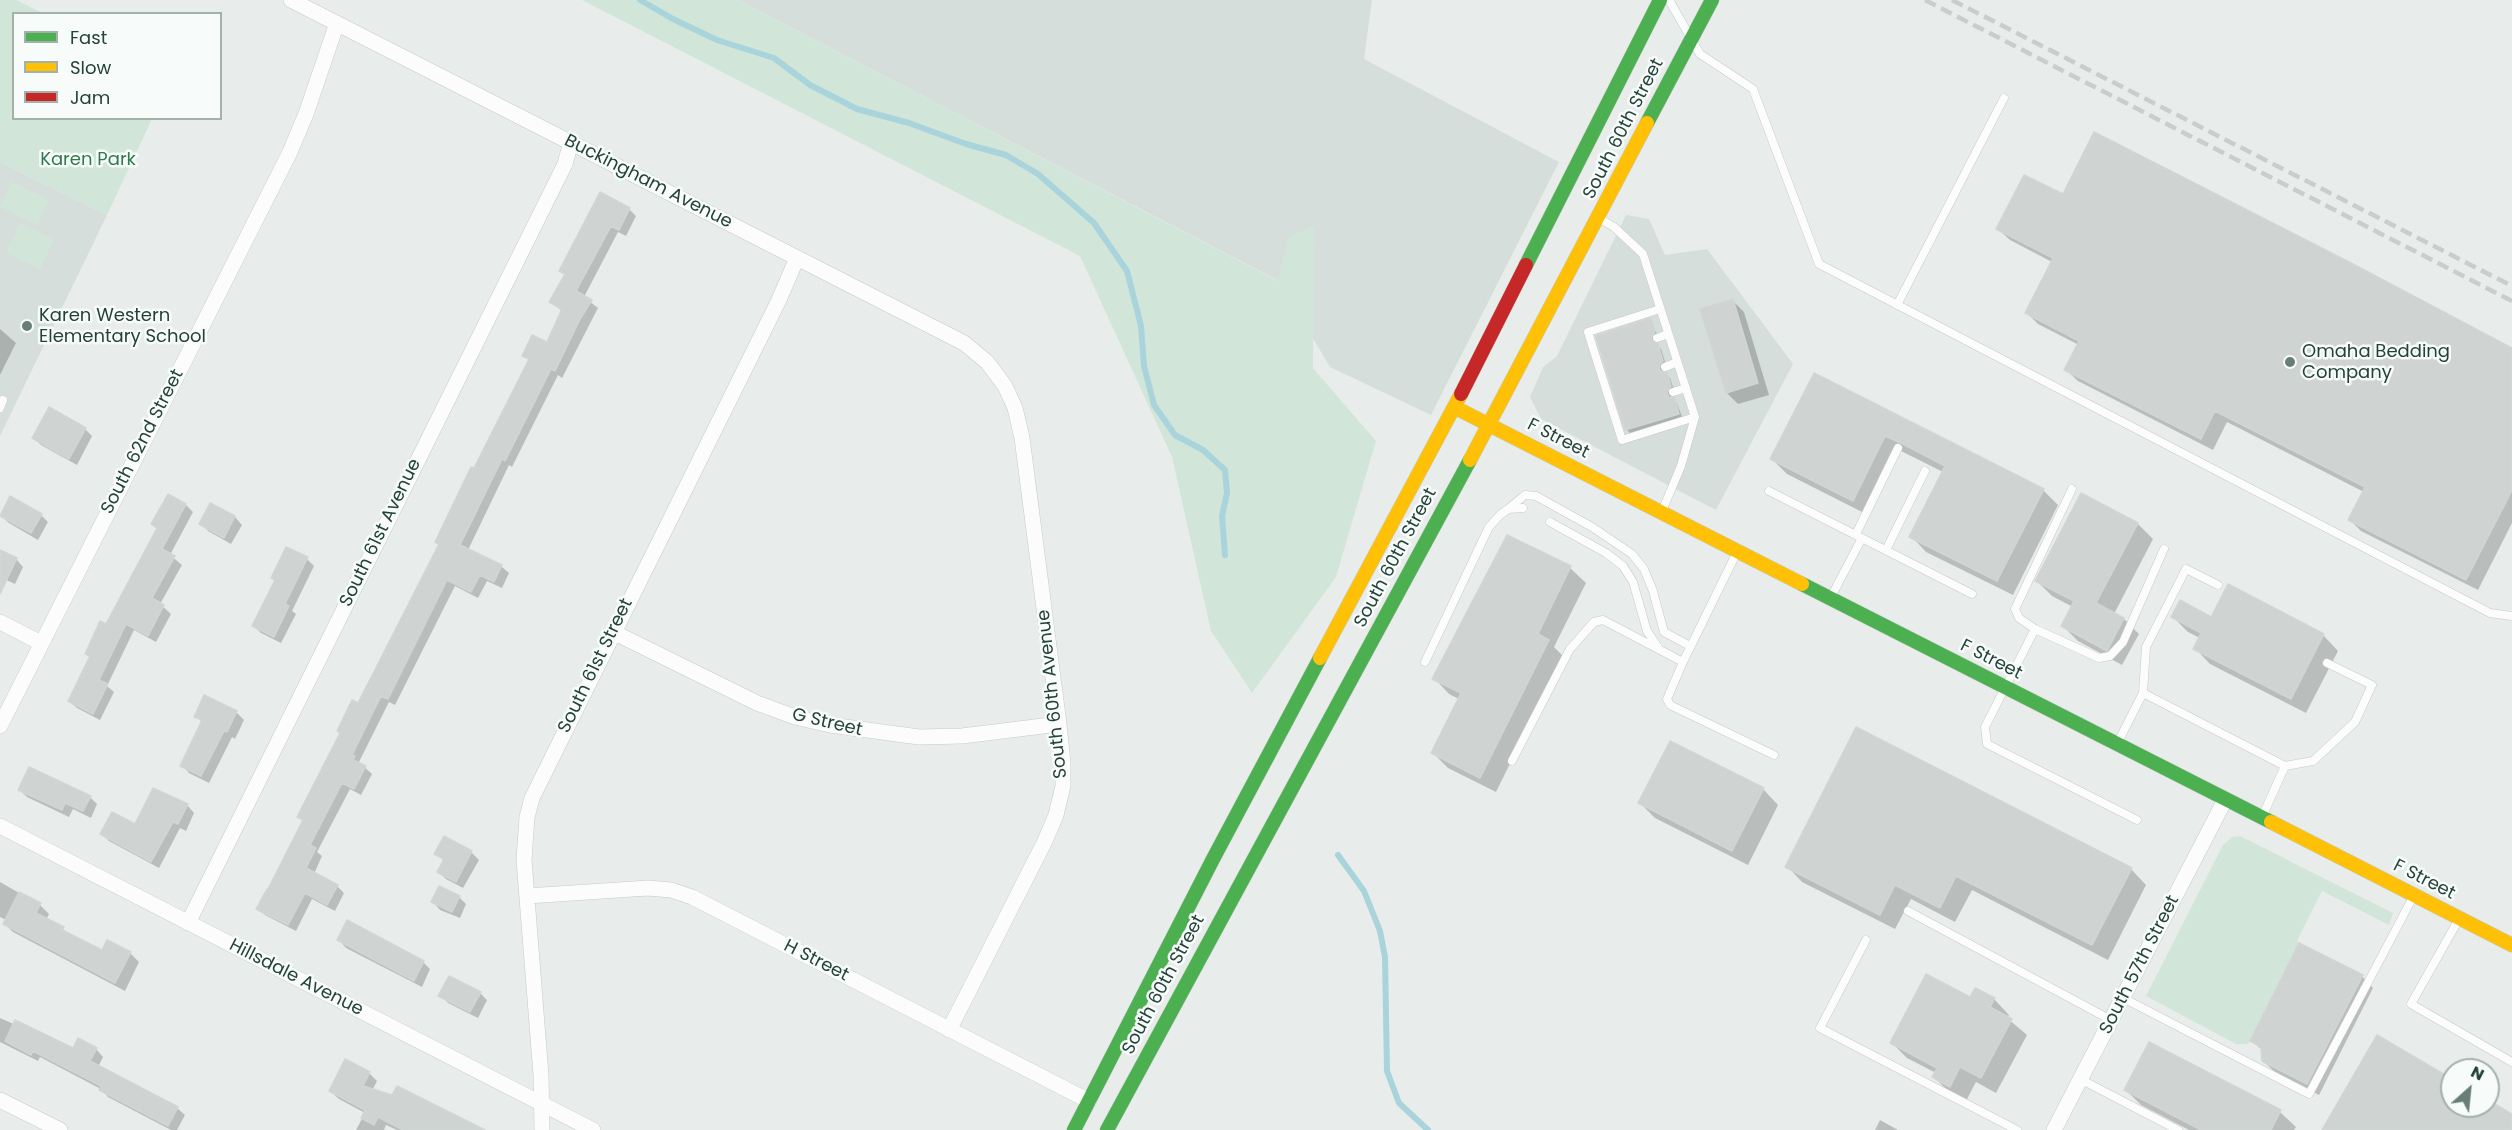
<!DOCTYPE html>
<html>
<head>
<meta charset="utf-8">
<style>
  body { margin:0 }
  #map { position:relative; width:2512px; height:1130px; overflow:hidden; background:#e8edeb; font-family:Poppins,sans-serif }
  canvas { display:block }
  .legend { position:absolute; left:12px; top:12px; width:210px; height:108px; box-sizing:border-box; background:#f7fbf9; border:2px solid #a3b1ad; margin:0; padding:8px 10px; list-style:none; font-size:18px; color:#24423a }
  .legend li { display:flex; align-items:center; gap:12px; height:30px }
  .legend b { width:30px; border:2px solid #a3b1ad }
  .north { position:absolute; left:2440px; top:1058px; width:60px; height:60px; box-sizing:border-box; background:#f7fbf9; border:2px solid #a3b1ad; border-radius:50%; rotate:27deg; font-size:16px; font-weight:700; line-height:24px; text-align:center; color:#24423a }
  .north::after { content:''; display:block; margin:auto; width:21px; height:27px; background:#697e78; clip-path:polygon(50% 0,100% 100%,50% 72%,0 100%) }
</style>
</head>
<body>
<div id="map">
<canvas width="2512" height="1130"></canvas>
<ul class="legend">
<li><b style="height:8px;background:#4caf50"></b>Fast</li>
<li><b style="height:8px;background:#ffc107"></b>Slow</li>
<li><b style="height:8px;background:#c62828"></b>Jam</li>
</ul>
<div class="north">N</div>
</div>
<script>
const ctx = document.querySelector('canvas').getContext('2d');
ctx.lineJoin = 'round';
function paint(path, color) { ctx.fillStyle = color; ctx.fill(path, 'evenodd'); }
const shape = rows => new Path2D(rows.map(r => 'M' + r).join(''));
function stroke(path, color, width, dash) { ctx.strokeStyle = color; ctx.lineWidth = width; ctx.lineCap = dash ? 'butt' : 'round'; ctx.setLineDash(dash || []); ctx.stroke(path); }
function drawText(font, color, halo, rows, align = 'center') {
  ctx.font = font + ' Poppins,sans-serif'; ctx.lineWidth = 5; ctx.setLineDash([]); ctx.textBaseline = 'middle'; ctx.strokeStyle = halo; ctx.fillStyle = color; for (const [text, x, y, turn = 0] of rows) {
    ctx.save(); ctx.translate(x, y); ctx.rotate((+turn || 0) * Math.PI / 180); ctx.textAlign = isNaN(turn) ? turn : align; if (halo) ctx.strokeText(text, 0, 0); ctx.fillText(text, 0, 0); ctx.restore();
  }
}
const built = shape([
  [738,0,1372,0,1364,59,1559,162,1431,415,1330,367,1279,281],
  [0,162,107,215,0,436],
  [1626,215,1649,219,1665,255,1707,249,1793,364,1716,510,1541,419,1530,397,1543,367,1557,356]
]);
const green = shape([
  [0,0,16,0,43,13,14,14,14,118,152,119,107,215,0,162],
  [582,0,738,0,1278,281,1289,237,1314,226,1313,368,1376,441,1336,577,1252,693,1211,631,1172,457,1080,256],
  [11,182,49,200,37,225,0,207],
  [20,223,54,239,40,269,6,253],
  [2240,836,2393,913,2389,925,2322,891,2297,941,2299,943,2250,1041,2248,1044,2236,1044,2146,996,2223,845,2232,837]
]);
const shadow = shape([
  [2063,197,2512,350,2512,523,2478,590,2361,531,2350,520,2364,492,2227,422,2213,450,2078,381,2066,370,2079,345,2038,324,2027,313,2052,262,2010,240,1998,229],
  [629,209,636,216,626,236,618,232,584,297,598,308,562,378,558,375,512,467,509,465,468,550,501,566,509,573,502,588,487,581,478,598,455,586,395,705,389,702,359,762,372,774,361,795,350,789,317,852,322,856,314,874,337,886,344,893,335,911,312,899,296,931,265,915,258,908,303,822,299,817,359,705,440,545,437,542,530,361,524,355,547,344,563,312,551,302,566,276,561,271],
  [1732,300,1744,312,1769,395,1738,404,1727,393],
  [1650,320,1658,336,1654,343,1661,349,1666,365,1663,367,1662,374,1670,378,1674,390,1670,398,1677,403,1682,417,1630,433,1626,429],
  [0,329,16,343,0,375],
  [1815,375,2043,490,2058,505,2013,595,1926,552,1911,536,1943,472,1901,451,1868,515,1787,474,1772,459],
  [85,429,92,436,77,465,41,445,34,438],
  [2082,495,2138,524,2153,539,2114,614,2124,619,2139,634,2122,665,2078,641,2063,626,2073,607,2052,596,2037,581],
  [169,496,186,505,193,512,170,555,182,565,160,604,171,614,156,642,134,630,107,686,114,692,100,720,77,708,69,701,91,658,86,654,106,626,158,529,153,524],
  [211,505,235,517,242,525,231,544,208,531,200,523],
  [41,515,48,522,38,540,9,523,1,516],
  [1507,537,1570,568,1586,583,1554,647,1563,656,1496,792,1448,768,1433,753,1459,699,1449,694,1434,678],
  [0,552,16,559,23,567,15,584,0,577],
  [307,559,314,566,292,611,296,614,281,643,261,633,254,626,276,581,273,578],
  [2173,617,2212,619,2323,635,2338,651,2306,713,2210,664,2195,648,2200,638,2188,632],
  [236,712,244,720,235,739,232,737,209,783,189,773,182,765,203,723,196,716],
  [1763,789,1778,805,1748,865,1655,818,1640,803],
  [20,790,90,797,97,804,91,818,73,809,69,817,27,797],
  [187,805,194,813,186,831,180,828,159,868,109,841,102,834,136,827],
  [445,838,471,852,479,860,463,888,446,879,439,872,444,861,436,853],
  [1787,866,2131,869,2146,885,2108,960,1972,890,1955,922,1911,899,1895,929,1802,882],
  [0,882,40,905,49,914,46,920,63,929,68,934,103,952,130,953,139,962,125,991,13,932,4,923,6,920,0,917],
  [459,897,466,904,460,918,440,910,433,902],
  [339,940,423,962,430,969,422,987,346,948],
  [2362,976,2373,988,2319,1095,2275,1072,2263,1061,2263,1051,2252,1041],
  [480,993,487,1000,478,1018,448,1003,440,995],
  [1971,999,1994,999,2009,1015,2007,1018,2027,1035,1996,1093,1976,1082,1966,1101,1949,1092,1934,1077,1936,1073,1907,1058,1892,1043],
  [0,1018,73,1050,96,1049,103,1057,98,1067,177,1108,185,1115,177,1130,171,1130,108,1097,101,1089,40,1057,38,1061,0,1042],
  [2149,1044,2280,1112,2296,1127,2294,1130,2189,1130,2141,1105,2126,1090],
  [369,1073,377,1081,372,1091,482,1130,397,1130,386,1125,384,1130,356,1130,365,1113,339,1099,330,1091],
  [1880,1120,1898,1130,1875,1130]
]);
const stream = shape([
  [640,0,673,19,717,40,774,58,810,85,857,109,909,123,966,144,1006,155,1038,174,1094,223,1127,271,1141,326,1144,366,1154,405,1175,435,1203,450,1225,470,1227,493,1222,516,1225,555],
  [1338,855,1364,891,1380,931,1385,957,1387,1071,1399,1103,1428,1130]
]);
const building = shape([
  [2094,132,2351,263,2512,348,2512,490,2466,580,2348,520,2365,487,2215,411,2201,439,2064,370,2079,341,2025,313,2053,258,1996,229,2024,175,2063,194,2094,132],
  [600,192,630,208,619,230,611,226,576,291,592,300,580,319,555,371,551,369,505,461,502,459,460,545,502,565,494,582,480,575,471,592,447,580,388,699,381,696,352,755,355,756,353,760,366,766,354,789,342,783,310,845,316,848,306,868,338,885,327,905,305,893,288,925,256,909,267,889,268,889,303,820,297,817,340,733,337,731,352,700,358,703,439,544,435,542,471,467,474,468,529,359,522,356,532,335,547,342,562,309,549,302,565,274,559,271,600,192],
  [1733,299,1758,383,1726,393,1700,309,1733,299],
  [1651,318,1655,332,1651,339,1658,344,1663,361,1660,364,1659,369,1662,372,1667,373,1671,386,1667,393,1669,397,1675,398,1679,414,1625,430,1596,336,1651,318],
  [1814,373,2044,489,1997,581,1909,537,1945,466,1901,443,1885,436,1853,501,1770,459,1814,373],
  [49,407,86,428,69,459,32,438,49,407],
  [2081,493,2138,523,2096,603,2124,618,2107,651,2061,626,2074,601,2035,581,2081,493],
  [168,494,186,504,162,549,175,556,152,598,164,605,148,636,126,624,99,680,108,684,93,714,68,701,90,656,85,654,100,621,106,624,132,575,157,528,151,524,168,494],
  [10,496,42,514,31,533,0,516,10,496],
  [210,503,235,516,224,538,199,524,210,503],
  [1507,535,1571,566,1538,634,1549,640,1480,778,1431,753,1461,693,1432,679,1507,535],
  [286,547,308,557,285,604,289,606,274,637,252,626,275,580,271,578,286,547],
  [0,550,17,558,0,594,0,550],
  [2228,584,2324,634,2291,699,2193,649,2201,633,2171,617,2180,600,2211,617,2228,584],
  [204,695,237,711,227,732,224,731,201,776,180,766,202,720,194,717,204,695],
  [1856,727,2132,868,2092,945,1956,876,1940,908,1895,885,1880,915,1785,867,1856,727],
  [1670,741,1764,788,1732,851,1638,803,1670,741],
  [29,767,91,796,83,811,65,803,62,810,18,790,29,767],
  [153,788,188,804,178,824,173,822,151,862,100,834,112,812,135,824,153,788],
  [444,836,472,851,456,882,437,872,444,859,434,854,444,836],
  [439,886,460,896,452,912,431,902,439,886],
  [19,892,41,903,36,913,64,927,62,930,102,950,107,940,131,952,115,983,3,924,19,892],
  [347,920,424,961,414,981,337,940,347,920],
  [2299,943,2363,975,2307,1084,2262,1061,2261,1047,2250,1041,2299,943],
  [1926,974,1970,997,1975,988,1995,998,1990,1007,2012,1019,1981,1078,1960,1067,1950,1087,1932,1077,1937,1068,1890,1043,1926,974],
  [449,976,481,992,470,1012,438,996,449,976],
  [15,1020,73,1048,78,1038,97,1048,90,1061,178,1107,168,1126,99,1090,101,1086,33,1051,31,1055,5,1041,15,1020],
  [2377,1035,2452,1079,2452,1106,2488,1106,2488,1100,2512,1114,2512,1130,2322,1130,2377,1035],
  [2149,1042,2281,1110,2271,1130,2201,1130,2124,1090,2149,1042],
  [345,1059,370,1072,363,1086,392,1095,397,1086,485,1130,403,1130,378,1117,374,1125,361,1118,365,1110,329,1091,345,1059]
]);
const lane = shape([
  [1669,0,1700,54,1753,89,1819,264,2490,613,2512,616],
  [1600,219,1614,227,1643,254,1695,417,1681,466,1662,511],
  [1897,305,2004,98],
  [1660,309,1588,332,1622,440,1695,417],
  [1657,338,1668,334],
  [1665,367,1677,362],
  [1673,392,1686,388],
  [0,408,3,400],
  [1769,491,1972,594],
  [1508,509,1525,495,1536,496,1592,527,1632,554,1644,569,1653,591,1664,632,1690,646],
  [1550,522,1606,553,1623,566,1633,582,1647,631,1658,647],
  [1856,534,1898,448],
  [1886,550,1925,471],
  [1737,552,1683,662,1667,699,1670,705,1774,755],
  [1831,597,1862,538],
  [2035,629,2019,618,2015,609,2072,489],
  [1425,662,1489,527,1500,515,1508,509,1523,508],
  [2143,693,2146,647,2186,569,2218,585],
  [2118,742,2143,693,2285,766,2262,817],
  [1512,761,1570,649,1594,622,1603,620,1683,662],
  [2285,766,2313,761,2355,722,2372,685,2327,663],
  [2137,820,1987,744,1985,727,2035,629,2099,658,2110,656,2123,642,2164,549],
  [1908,911,2111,1020],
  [2459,919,2411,1004,2512,1062],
  [1866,940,1820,1028,2017,1130],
  [2123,998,2309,1094,2413,897],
  [2080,1079,2178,1130]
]);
const street = shape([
  [291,0,964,343,987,362,1005,386,1015,408,1022,438,1059,724,1063,764,1063,786,1056,815,1045,841,949,1030],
  [0,622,41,643],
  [613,632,757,703,795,717,830,725,919,737,962,736,1059,724],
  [0,726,290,152,306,114,337,23],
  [0,826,593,1130],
  [527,896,648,888,671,890,692,897,1089,1101],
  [188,923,565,164,571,142],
  [0,1100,60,1130],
  [542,1130,541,1075,524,860,527,817,532,798,778,302,797,258],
  [2054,1130,2225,800]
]);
const fast = shape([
  [1647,123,1712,0],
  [1526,265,1660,0],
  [1802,584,2271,822],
  [1074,1130,1213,859,1320,658],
  [1107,1130,1470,460]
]);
const slow = shape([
  [1454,407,1802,584],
  [1470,460,1647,123],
  [1320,658,1461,394],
  [2271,822,2512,945]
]);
const jam = shape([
  [1461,394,1526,265]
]);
const rail = shape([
  [1925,0,2512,301],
  [1952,0,2512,286]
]);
const markers = [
  [27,326,6,"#697e78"],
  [2290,362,6,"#697e78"]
];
const streetNames = [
  ["South 60th Street",1624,129,-63],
  ["Buckingham Avenue",648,182,27],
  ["F Street",1558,439,27],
  ["South 62nd Street",143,442,-63],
  ["South 61st Avenue",381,533,-64],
  ["South 60th Street",1396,558,-62],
  ["F Street",1991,660,27],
  ["South 61st Street",596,666,-64],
  ["South 60th Avenue",1053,694,-96],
  ["G Street",827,723,13],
  ["F Street",2424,880,27],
  ["H Street",816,961,27],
  ["South 57th Street",2140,965,-63],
  ["Hillsdale Avenue",296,978,27],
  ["South 60th Street",1164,985,-62]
];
const parkNames = [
  ["Karen Park",88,160]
];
const poiNames = [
  ["Karen Western",39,316],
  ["Elementary School",39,337],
  ["Omaha Bedding",2302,352],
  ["Company",2302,373]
];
paint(built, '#d6dedb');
paint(green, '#d1e6d8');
paint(shadow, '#0003');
stroke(stream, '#a9d4db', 6);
paint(building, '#cfd4d2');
stroke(building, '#d1d6d4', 1.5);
stroke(lane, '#c5cac8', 9);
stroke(street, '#c5cac8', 16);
stroke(fast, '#c3cbc8', 15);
stroke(slow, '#c3cbc8', 15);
stroke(jam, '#c3cbc8', 15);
stroke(lane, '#fcfcfc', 8);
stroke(street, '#fcfcfc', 15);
stroke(fast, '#4caf50', 14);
stroke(slow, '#ffc107', 14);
stroke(jam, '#c62828', 14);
stroke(rail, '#c9cdcc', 4.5, [12, 6]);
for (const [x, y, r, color] of markers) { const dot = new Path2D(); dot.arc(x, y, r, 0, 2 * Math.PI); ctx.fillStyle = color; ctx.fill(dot); stroke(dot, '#f7fbf9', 2); }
drawText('18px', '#24423a', '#f7fbf9', streetNames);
drawText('18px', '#2d7a4b', '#f7fbf9', parkNames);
drawText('18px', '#24423a', '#f7fbf9', poiNames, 'left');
</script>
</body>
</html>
